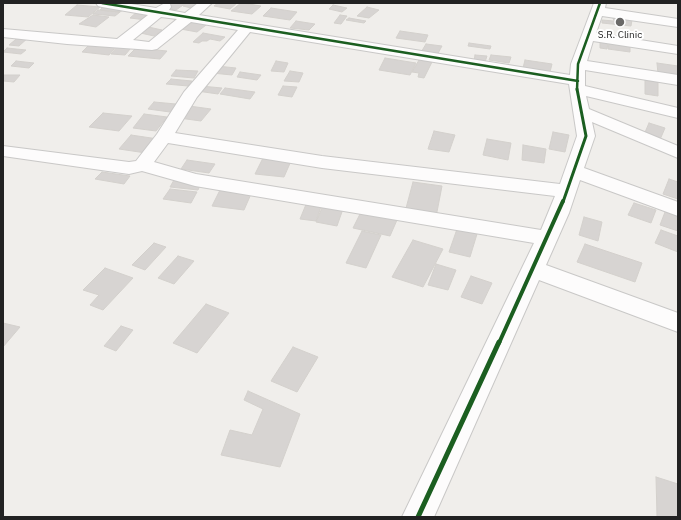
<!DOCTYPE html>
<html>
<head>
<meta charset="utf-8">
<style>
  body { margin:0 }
  #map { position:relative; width:681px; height:520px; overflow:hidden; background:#f0eeeb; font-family:"IBM Plex Sans",sans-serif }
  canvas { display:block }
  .frame { position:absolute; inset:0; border:4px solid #222; pointer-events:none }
</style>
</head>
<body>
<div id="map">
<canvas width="681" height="520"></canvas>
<div class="frame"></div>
</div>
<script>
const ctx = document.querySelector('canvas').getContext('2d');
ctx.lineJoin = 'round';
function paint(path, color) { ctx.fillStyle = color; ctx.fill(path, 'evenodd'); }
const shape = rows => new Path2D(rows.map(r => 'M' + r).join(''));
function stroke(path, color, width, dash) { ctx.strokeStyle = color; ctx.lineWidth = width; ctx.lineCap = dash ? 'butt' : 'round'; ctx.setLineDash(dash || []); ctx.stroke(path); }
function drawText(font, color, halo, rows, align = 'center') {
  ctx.font = font + ' "IBM Plex Sans",sans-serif'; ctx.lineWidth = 4; ctx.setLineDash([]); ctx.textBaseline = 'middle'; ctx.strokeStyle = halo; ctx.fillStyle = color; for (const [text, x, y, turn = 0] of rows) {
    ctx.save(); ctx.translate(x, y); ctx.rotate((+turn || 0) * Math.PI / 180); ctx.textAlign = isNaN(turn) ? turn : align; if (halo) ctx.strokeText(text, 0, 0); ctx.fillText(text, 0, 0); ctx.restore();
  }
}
const building = shape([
  [171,3,186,3,176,10,164,8,171,3],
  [187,3,201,3,195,9,183,6,187,3],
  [218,3,237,3,230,9,214,6,218,3],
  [241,3,243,3,261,6,252,14,231,11,241,3],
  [77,5,100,7,88,17,65,15,77,5],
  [105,5,126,8,120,12,100,10,105,5],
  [333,5,347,8,342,12,329,9,333,5],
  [367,7,379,10,369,18,357,16,367,7],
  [271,8,297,12,290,20,263,16,271,8],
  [98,10,120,12,115,16,93,14,98,10],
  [138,11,153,13,146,20,130,18,138,11],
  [93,15,109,17,96,27,79,24,93,15],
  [340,15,347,16,341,24,334,23,340,15],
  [188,18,210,22,197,32,175,28,188,18],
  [349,18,366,21,364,23,346,20,349,18],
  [613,18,632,20,631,26,602,23,602,20,614,21,613,18],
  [296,21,315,24,309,30,290,28,296,21],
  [144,26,162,30,154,36,136,32,144,26],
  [400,31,428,35,425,42,396,38,400,31],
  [203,33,225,37,220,41,210,39,207,41,202,41,199,43,193,42,203,33],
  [21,35,30,36,19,46,9,45,21,35],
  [92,42,118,44,109,55,82,52,92,42],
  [600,42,608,43,607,49,600,48,600,42],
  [469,43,491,46,490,49,468,46,469,43],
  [609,43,630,46,630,52,608,49,609,43],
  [426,44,442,46,436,57,420,54,426,44],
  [117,47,131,48,125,55,111,54,117,47],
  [7,48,26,50,21,54,3,52,7,48],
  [136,48,167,51,160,59,128,56,136,48],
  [475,55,487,56,485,62,474,61,475,55],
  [491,55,511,57,509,63,489,60,491,55],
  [385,58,416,63,410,75,379,70,385,58],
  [419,60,432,62,424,78,418,77,419,73,412,72,419,60],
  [525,60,552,64,550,72,523,68,525,60],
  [16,61,34,63,29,68,11,66,16,61],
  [276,61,288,63,284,72,271,71,276,61],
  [657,63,678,66,678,77,658,74,657,63],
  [217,66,236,68,232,75,212,73,217,66],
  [176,70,198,71,194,78,171,76,176,70],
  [290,71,303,73,299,82,284,81,290,71],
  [240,72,261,75,257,80,237,77,240,72],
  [3,75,20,75,14,82,3,81,3,75],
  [171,79,192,81,188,86,166,84,171,79],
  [645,80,658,82,658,96,645,94,645,80],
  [201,86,222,88,218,94,197,91,201,86],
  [283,86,297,87,292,97,278,95,283,86],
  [225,88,255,92,250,99,220,94,225,88],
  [154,102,176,104,170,112,148,109,154,102],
  [189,106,211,109,201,121,179,118,189,106],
  [103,113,132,116,119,131,89,127,103,113],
  [144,114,167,117,156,131,133,128,144,114],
  [649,123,665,128,659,142,643,137,649,123],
  [434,131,455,135,449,152,428,149,434,131],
  [553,132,569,135,565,152,549,149,553,132],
  [131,135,158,139,146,153,119,149,131,135],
  [487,139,511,143,508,160,483,155,487,139],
  [523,145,546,149,544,163,522,160,523,145],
  [263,158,291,161,284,177,255,174,263,158],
  [187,160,215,164,209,173,181,169,187,160],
  [102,172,130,176,124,184,95,179,102,172],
  [669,179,678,182,678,199,663,194,669,179],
  [174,180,201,183,198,190,170,187,174,180],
  [413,182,442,186,436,217,405,212,413,182],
  [170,189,197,192,191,203,163,199,170,189],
  [220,190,251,194,244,210,212,206,220,190],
  [307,202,322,204,316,221,300,219,307,202],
  [324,203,344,206,337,226,316,222,324,203],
  [634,203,656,210,651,223,628,215,634,203],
  [361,212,397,220,390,236,353,228,361,212],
  [665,212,678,216,678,231,660,225,665,212],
  [584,217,602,222,598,241,579,235,584,217],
  [457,229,477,234,470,257,449,252,457,229],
  [661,230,678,236,678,252,655,243,661,230],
  [362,231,381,235,366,268,346,263,362,231],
  [413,240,443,249,423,287,392,277,413,240],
  [154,243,166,247,145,270,132,265,154,243],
  [585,244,642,263,635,282,577,262,585,244],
  [178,256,194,261,174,284,158,278,178,256],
  [436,264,456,270,448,290,428,285,436,264],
  [105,268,133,278,103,310,90,305,99,295,83,290,105,268],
  [471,276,492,283,482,304,461,297,471,276],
  [206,304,229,313,197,353,173,343,206,304],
  [3,323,20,327,3,347,3,323],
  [121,326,133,330,116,351,104,346,121,326],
  [293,347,318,357,297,392,271,381,293,347],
  [248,391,300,414,280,467,221,455,230,430,252,435,263,409,244,400,248,391],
  [656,477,678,484,678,517,657,517,656,477]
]);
const minor = shape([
  [96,3,125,3,156,8,165,3,170,4,171,7,169,10,185,13,198,3,212,3,199,15,570,75,571,64,594,3,606,3,605,8,678,19,678,27,602,16,596,33,678,46,678,54,593,41,587,61,678,75,678,85,585,70,585,86,678,108,678,118,586,96,589,109,678,146,678,158,592,122,595,136,584,168,678,202,678,216,580,180,569,213,546,265,678,313,678,332,539,280,434,517,402,517,534,243,195,186,142,171,129,174,3,156,3,146,129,162,136,161,157,134,184,92,238,30,191,22,157,49,152,50,67,44,3,37,3,29,117,39,148,15,102,7,98,6,96,3],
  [161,17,177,19,149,42,133,40,161,17],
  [250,32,569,84,577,136,560,184,322,156,175,133,197,97,250,32],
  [168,143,322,168,555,196,541,230,196,174,154,162,168,143]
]);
const cyclewayFar3 = shape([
  [102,3,578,81],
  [577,90,578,64,600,3]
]);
const cyclewayFar2 = shape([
  [563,202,586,136,577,89]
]);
const cyclewayFar1 = shape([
  [499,343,563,201]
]);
const cycleway = shape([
  [418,517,499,342]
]);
const markers = [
  [620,22,5,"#6a6968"]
];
const farPoinames = [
  ["S.R. Clinic",620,35]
];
paint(building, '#d7d4d2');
stroke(building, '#d3d0cc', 1);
stroke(minor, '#c9c8c7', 2);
paint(minor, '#fdfcfc');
stroke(cyclewayFar3, '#1b5e20', 2.5);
stroke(cyclewayFar2, '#1b5e20', 3);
stroke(cyclewayFar1, '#1b5e20', 4);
stroke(cycleway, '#1b5e20', 5);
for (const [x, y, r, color] of markers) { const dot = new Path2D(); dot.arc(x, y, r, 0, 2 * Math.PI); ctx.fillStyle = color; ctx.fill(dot); stroke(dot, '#fff', 1.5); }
drawText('10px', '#222', '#fff', farPoinames);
</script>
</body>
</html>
